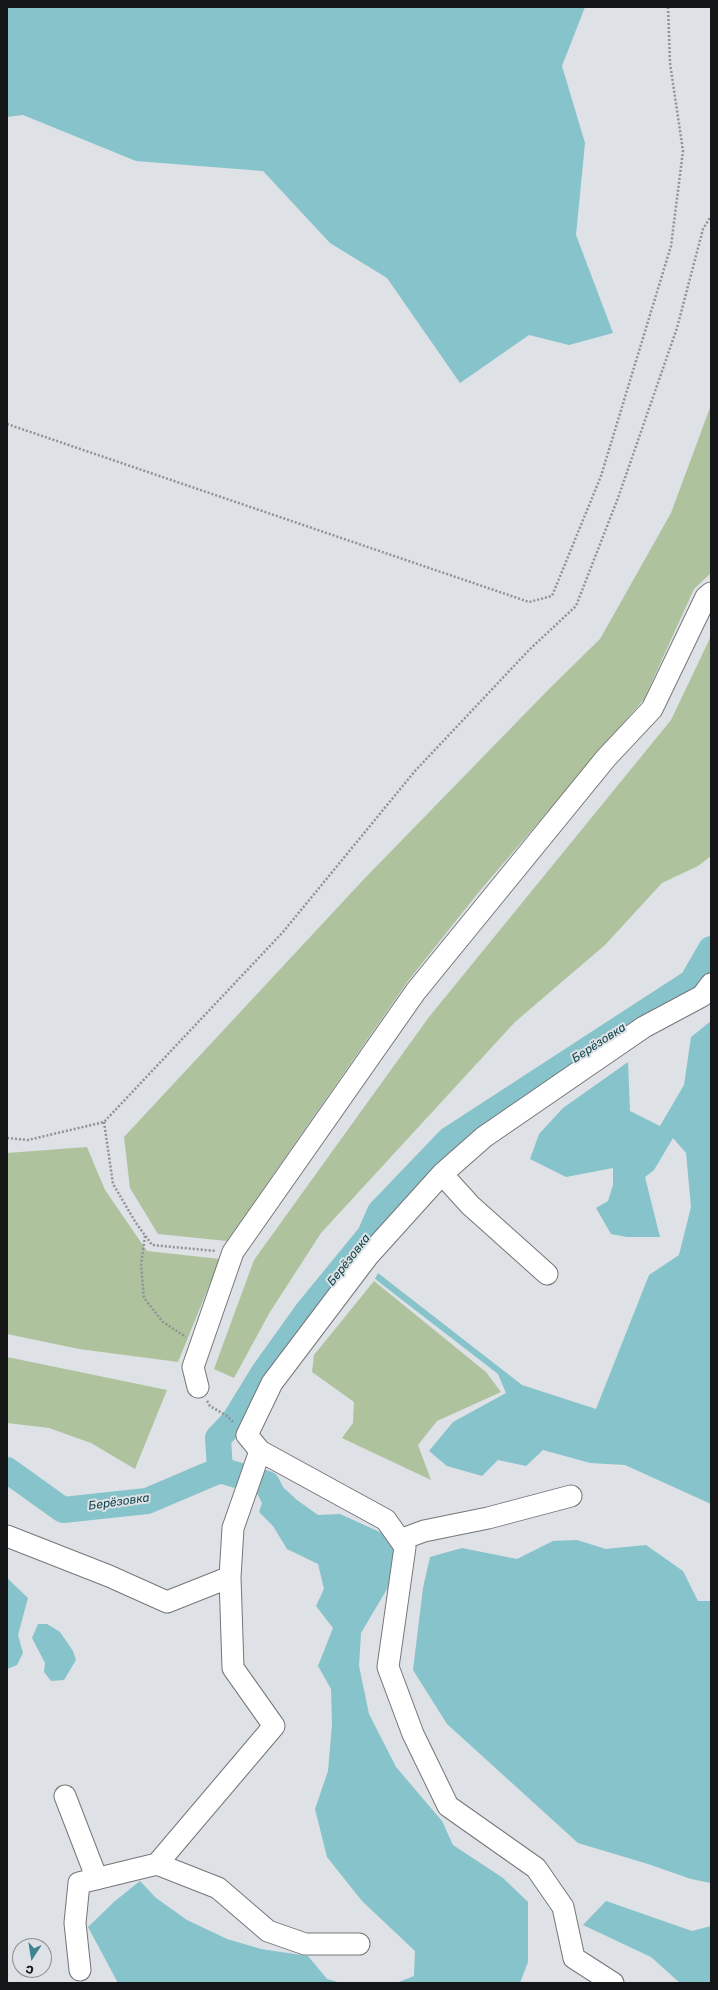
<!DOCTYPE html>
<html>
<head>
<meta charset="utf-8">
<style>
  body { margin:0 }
  #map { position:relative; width:718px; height:1990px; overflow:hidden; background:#dee1e5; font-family:Rubik,sans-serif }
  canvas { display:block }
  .frame { position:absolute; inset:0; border:8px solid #141516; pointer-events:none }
  .north { position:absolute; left:12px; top:1938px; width:40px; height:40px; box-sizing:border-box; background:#dee1e5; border:1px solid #8d8f92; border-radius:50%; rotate:192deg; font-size:11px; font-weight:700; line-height:16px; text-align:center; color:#141516 }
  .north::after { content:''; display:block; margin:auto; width:14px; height:18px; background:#408492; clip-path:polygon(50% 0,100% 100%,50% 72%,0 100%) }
</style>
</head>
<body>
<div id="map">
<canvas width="718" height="1990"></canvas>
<div class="frame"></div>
<div class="north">С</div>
</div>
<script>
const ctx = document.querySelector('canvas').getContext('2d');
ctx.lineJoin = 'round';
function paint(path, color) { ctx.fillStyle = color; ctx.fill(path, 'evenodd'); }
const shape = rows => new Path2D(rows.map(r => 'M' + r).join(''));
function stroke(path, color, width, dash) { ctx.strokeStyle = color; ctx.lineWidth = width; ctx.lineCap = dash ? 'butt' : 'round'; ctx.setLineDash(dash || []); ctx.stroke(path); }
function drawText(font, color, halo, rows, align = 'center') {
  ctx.font = font + ' Rubik,sans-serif'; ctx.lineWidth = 4; ctx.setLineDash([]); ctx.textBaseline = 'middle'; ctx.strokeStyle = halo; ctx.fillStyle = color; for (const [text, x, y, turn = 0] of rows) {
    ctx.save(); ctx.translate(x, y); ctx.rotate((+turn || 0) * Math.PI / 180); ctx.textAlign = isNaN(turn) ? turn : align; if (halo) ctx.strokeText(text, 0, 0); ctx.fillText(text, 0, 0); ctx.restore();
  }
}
const green = shape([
  [711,405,711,573,694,589,644,699,478,893,408,981,227,1241,158,1234,130,1188,124,1137,365,878,549,689,600,639,671,513],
  [711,636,711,856,698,866,662,883,605,945,515,1022,321,1233,270,1312,234,1378,214,1369,254,1260,429,1017,671,720],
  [87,1147,105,1190,147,1251,220,1259,178,1362,79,1349,7,1334,7,1153],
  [374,1281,486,1372,501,1392,437,1421,418,1445,431,1480,342,1438,353,1423,354,1402,312,1372,314,1355],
  [7,1357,167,1390,135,1469,91,1443,49,1428,7,1423]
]);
const water = shape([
  [7,7,585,7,562,66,585,143,576,235,613,333,569,345,529,335,460,383,387,278,330,243,263,171,136,161,23,115,7,117],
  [711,1021,711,1504,625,1465,590,1463,543,1450,526,1466,498,1460,482,1476,447,1466,429,1451,453,1422,506,1393,498,1374,375,1279,378,1273,522,1385,596,1409,649,1275,679,1255,691,1207,686,1153,673,1138,654,1170,645,1177,660,1237,627,1237,611,1234,596,1208,608,1201,613,1185,613,1168,566,1177,530,1159,539,1134,563,1108,628,1062,630,1111,660,1126,684,1085,691,1037],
  [271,1476,297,1500,318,1515,340,1514,393,1538,400,1567,361,1633,359,1666,369,1714,396,1767,442,1821,453,1845,503,1878,528,1902,528,1962,520,1983,396,1983,414,1976,415,1951,362,1901,327,1857,315,1809,328,1771,332,1724,331,1689,318,1666,333,1628,316,1606,324,1589,318,1564,287,1549,273,1526,259,1512],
  [577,1540,606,1549,646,1545,683,1571,698,1601,711,1601,711,1883,691,1879,648,1864,578,1843,447,1724,413,1670,423,1588,430,1557,462,1548,517,1559,553,1541],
  [7,1578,28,1598,18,1635,23,1653,17,1665,7,1669],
  [38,1624,47,1624,60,1632,73,1651,76,1660,64,1680,51,1681,44,1672,45,1663,32,1638],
  [140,1881,156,1898,187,1920,227,1939,261,1949,308,1956,327,1979,341,1983,118,1983,88,1927,115,1901],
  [606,1901,692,1931,711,1926,711,1983,680,1983,651,1957,583,1925]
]);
const river = shape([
  [7,1470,63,1510,147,1501,220,1470,218,1438,234,1421,264,1372,307,1312,370,1235,380,1212,449,1140,692,982,711,949],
  [220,1470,267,1484,284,1518]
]);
const path = shape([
  [7,424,529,602,552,596,601,476,671,246,683,151,670,63,668,7],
  [104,1122,113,1184,136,1223,152,1245,216,1251],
  [7,1138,28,1140,104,1122,283,932,415,771,529,650,576,606,618,498,677,328,703,229,711,216],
  [145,1236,141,1265,144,1298,163,1322,186,1337],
  [207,1401,210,1406,227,1416,234,1423]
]);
const minor = shape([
  [442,1174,470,1205,547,1274],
  [198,1387,193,1367,233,1252,416,991,606,758,652,709,706,597,711,593],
  [7,1536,109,1576,167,1602,230,1577],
  [400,1540,424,1531,488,1518,571,1496],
  [65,1796,97,1879],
  [157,1864,218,1888,268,1931,305,1944,359,1944],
  [80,1970,75,1923,79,1883,157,1864,274,1726,233,1668,230,1577,233,1528,260,1451],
  [613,1983,574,1958,563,1907,536,1868,448,1806,413,1734,388,1667,405,1547,386,1520,260,1451,247,1435,272,1383,368,1256,442,1174,484,1137,644,1027,702,996,711,984]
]);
const waterNames = [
  ["Берёзовка",599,1043,-33],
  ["Берёзовка",349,1260,-52],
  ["Берёзовка",119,1502,-8]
];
paint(green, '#aec39d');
paint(water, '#86c3ca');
stroke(river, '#86c3ca', 26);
stroke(minor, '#74767a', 23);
stroke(path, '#909295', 2.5, [2, 2]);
stroke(minor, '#fff', 21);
drawText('italic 12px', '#10484d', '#dee1e5', waterNames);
</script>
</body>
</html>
